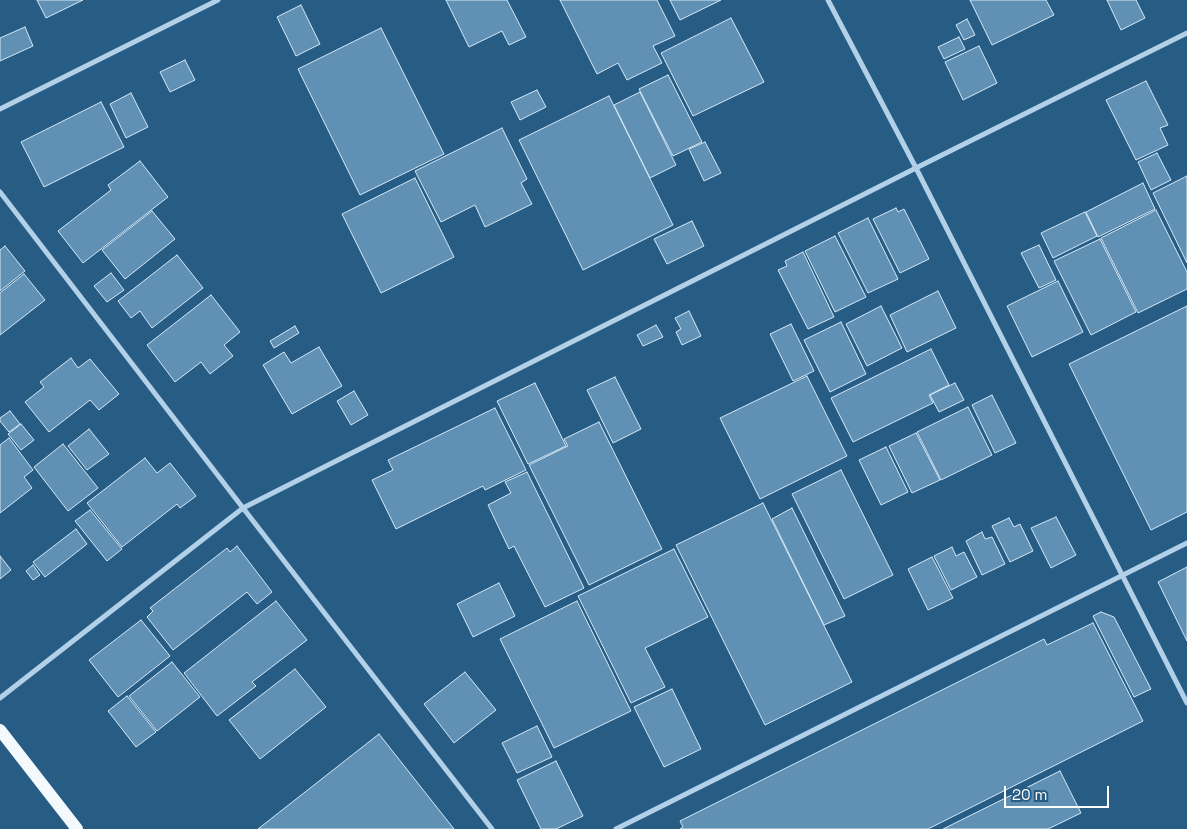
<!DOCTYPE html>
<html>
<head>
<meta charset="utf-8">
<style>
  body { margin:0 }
  #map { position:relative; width:1187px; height:829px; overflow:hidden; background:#275c85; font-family:"Space Grotesk",sans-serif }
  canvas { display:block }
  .scale { position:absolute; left:1004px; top:786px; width:105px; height:22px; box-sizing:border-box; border:2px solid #fff; border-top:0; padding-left:6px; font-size:15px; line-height:18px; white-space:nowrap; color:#fff; -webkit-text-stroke:4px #275c85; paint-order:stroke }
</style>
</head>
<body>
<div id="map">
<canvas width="1187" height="829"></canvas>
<div class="scale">20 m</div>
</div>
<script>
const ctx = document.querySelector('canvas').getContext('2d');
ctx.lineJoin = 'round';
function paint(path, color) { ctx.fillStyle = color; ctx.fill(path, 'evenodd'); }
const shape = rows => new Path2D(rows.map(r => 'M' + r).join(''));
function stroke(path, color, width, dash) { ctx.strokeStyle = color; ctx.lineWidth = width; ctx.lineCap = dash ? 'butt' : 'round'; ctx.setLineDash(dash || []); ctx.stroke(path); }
const building = shape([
  [37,0,83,0,46,18,37,0],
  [446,0,507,0,526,37,509,45,502,31,469,47,446,0],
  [560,0,657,0,675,36,653,46,662,63,627,80,618,63,597,74,560,0],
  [670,0,721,0,680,20,670,0],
  [970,0,1046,0,1054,15,992,45,970,0],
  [1107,0,1136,0,1145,18,1121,30,1107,0],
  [301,5,320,44,296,56,277,17,301,5],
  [731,18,764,82,693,116,661,53,731,18],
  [967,19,975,35,964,40,956,25,967,19],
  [25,27,33,46,0,61,0,38,25,27],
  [381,28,444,154,360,195,298,69,381,28],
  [959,37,965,49,944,59,938,47,959,37],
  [979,46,997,83,963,100,945,62,979,46],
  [185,60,195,80,170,92,160,72,185,60],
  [668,75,702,142,673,156,639,89,668,75],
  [1146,81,1168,125,1160,128,1168,145,1136,160,1106,100,1146,81],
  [537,90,546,107,520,120,511,102,537,90],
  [640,92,676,165,650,178,614,105,640,92],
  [131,93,148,127,126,138,110,104,131,93],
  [609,96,673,225,583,270,519,140,609,96],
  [101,102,124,147,44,187,21,142,101,102],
  [502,128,527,179,521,183,532,204,485,227,475,205,441,222,415,171,502,128],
  [705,142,721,173,704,181,689,149,705,142],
  [1157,153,1171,180,1151,190,1138,162,1157,153],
  [140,161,168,197,83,263,58,231,111,190,108,185,140,161],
  [1187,176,1187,263,1153,193,1187,176],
  [415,178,454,257,381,293,342,214,415,178],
  [1143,183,1155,209,1098,237,1086,212,1143,183],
  [896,208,898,212,904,209,929,259,900,273,873,219,896,208],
  [1156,210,1187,272,1187,289,1138,313,1101,238,1156,210],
  [152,211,175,239,125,279,102,250,152,211],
  [1085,212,1097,236,1053,258,1041,233,1085,212],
  [868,218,898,279,868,293,838,233,868,218],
  [692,221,704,246,667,264,654,239,692,221],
  [835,236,866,297,835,312,805,251,835,236],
  [1100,239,1136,312,1091,335,1054,261,1100,239],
  [1039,245,1056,280,1039,288,1021,253,1039,245],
  [5,246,25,271,0,291,0,250,5,246],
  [803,252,834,317,808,329,778,270,787,266,785,261,803,252],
  [177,255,203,288,152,328,140,311,131,318,118,301,177,255],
  [111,273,124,290,107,302,94,286,111,273],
  [24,274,45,300,0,335,0,293,24,274],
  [1058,281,1083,332,1032,357,1007,306,1058,281],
  [938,291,956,328,907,352,890,315,938,291],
  [211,295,240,332,224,345,233,356,210,374,201,362,175,382,147,345,211,295],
  [881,306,902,348,867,366,846,324,881,306],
  [1187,306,1187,512,1151,530,1069,364,1187,306],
  [689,311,701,336,682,345,676,332,681,329,675,318,689,311],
  [841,322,866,374,830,392,804,340,841,322],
  [791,324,814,371,793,381,770,334,791,324],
  [656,325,663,337,643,346,637,335,656,325],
  [295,326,299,333,274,348,270,341,295,326],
  [319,347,342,386,292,414,263,365,284,352,291,363,319,347],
  [931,349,949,385,929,395,933,403,853,442,831,398,931,349],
  [71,358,78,368,90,359,119,394,99,410,90,400,49,432,25,402,44,387,40,382,71,358],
  [807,376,847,456,760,499,720,418,807,376],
  [615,377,641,429,613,443,587,390,615,377],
  [535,383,566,446,528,464,497,401,535,383],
  [955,383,964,400,939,412,930,395,955,383],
  [354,391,368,415,351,425,337,401,354,391],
  [992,395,1016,443,995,453,972,405,992,395],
  [968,407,992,455,941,480,917,432,968,407],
  [495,408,526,470,485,490,483,486,396,529,372,480,393,470,388,460,495,408],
  [10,411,20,424,9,432,0,421,0,418,10,411],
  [599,422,662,549,589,585,529,465,568,446,564,439,599,422],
  [21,424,34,440,21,450,8,434,21,424],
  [89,429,109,454,87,470,68,446,89,429],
  [916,433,940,480,912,493,889,446,916,433],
  [9,438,33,470,24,477,32,488,0,513,0,445,9,438],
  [63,444,98,488,68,511,34,467,63,444],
  [886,447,908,492,881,505,859,460,886,447],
  [145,458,157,473,170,463,196,496,180,508,177,504,122,547,87,503,145,458],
  [841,470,893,575,844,599,792,494,841,470],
  [527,472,584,588,545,607,514,546,509,549,488,505,511,493,505,482,527,472],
  [763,503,852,682,765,725,676,545,763,503],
  [792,508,845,616,824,625,772,519,792,508],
  [90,510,122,549,107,561,75,521,90,510],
  [1056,517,1076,555,1051,568,1031,528,1056,517],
  [1009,518,1014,527,1020,524,1033,551,1010,562,992,526,1009,518],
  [76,529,87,544,45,577,33,562,76,529],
  [982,532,985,539,992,537,1005,564,982,575,966,541,982,532],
  [237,546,272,592,257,604,247,592,173,650,147,617,153,611,150,608,227,548,230,552,237,546],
  [952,547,956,556,964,552,977,577,951,590,934,556,952,547],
  [674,549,708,617,645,648,665,687,631,703,578,596,674,549],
  [0,556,11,570,0,579,0,556],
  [932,557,953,598,928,610,908,569,932,557],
  [33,565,40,575,33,580,26,571,33,565],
  [1187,567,1187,641,1158,582,1187,567],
  [499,583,515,616,473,637,457,604,499,583],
  [276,601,307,640,252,682,256,686,217,716,184,673,276,601],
  [577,601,631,711,554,748,500,639,577,601],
  [1101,612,1114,617,1151,689,1134,697,1093,616,1101,612],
  [141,620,170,656,118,697,89,660,141,620],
  [1093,623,1143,721,928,829,680,829,683,827,680,821,1044,639,1047,645,1093,623],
  [172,662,200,697,157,731,129,696,172,662],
  [295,669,326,707,260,759,229,720,295,669],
  [465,672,496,710,454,743,424,704,465,672],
  [672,689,701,749,664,767,634,707,672,689],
  [127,696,156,732,136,747,108,711,127,696],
  [537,726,552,757,517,773,502,743,537,726],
  [379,734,454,829,258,829,379,734],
  [556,761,583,816,556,829,541,829,517,780,556,761],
  [1060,771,1081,813,1048,829,943,829,1060,771]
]);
const street = shape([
  [828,0,916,168,1187,703],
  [0,109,218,0],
  [0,192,243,508,492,829],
  [0,698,243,508,916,168,1187,33],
  [616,829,1187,543]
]);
const primary = shape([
  [0,730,77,829]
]);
paint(building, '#6091b4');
stroke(building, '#d5e8f6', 1);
stroke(street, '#b2d1e8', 5);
stroke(primary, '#f4f9fe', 12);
</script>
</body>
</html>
